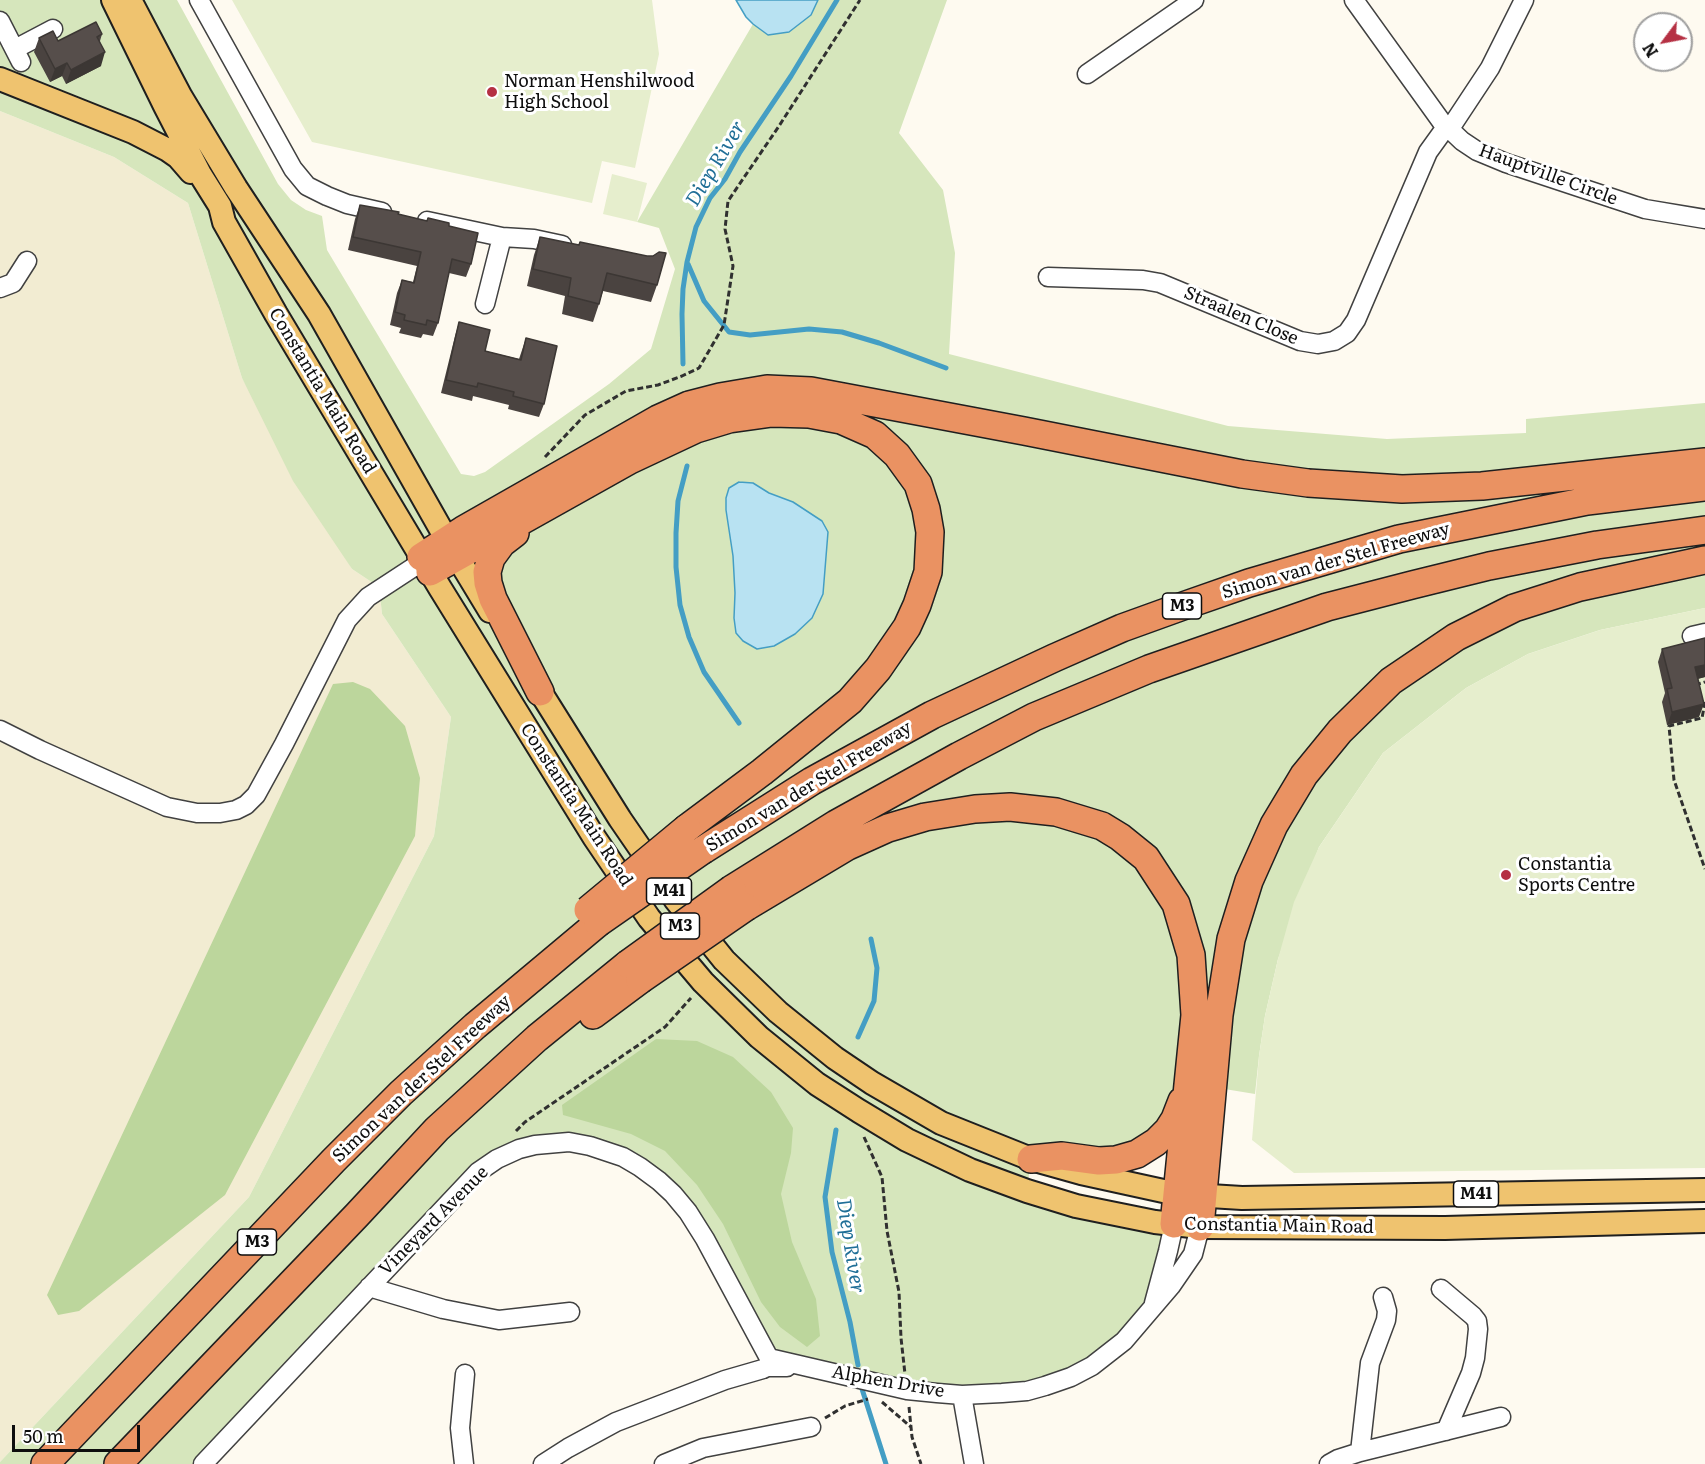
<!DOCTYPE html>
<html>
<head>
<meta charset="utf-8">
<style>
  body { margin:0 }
  #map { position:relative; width:1705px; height:1464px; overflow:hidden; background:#fefaf0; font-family:Literata,serif }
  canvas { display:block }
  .north { position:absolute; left:1633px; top:12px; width:60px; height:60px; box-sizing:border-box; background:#fff; border:2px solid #9f9f9f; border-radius:50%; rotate:238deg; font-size:16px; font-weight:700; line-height:24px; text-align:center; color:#0e0e0e }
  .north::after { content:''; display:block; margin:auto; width:21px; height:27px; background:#b53043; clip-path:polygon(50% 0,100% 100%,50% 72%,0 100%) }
  .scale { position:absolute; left:12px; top:1425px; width:128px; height:27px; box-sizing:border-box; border:3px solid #0e0e0e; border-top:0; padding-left:8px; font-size:18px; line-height:21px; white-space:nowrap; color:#0e0e0e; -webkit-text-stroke:4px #fff; paint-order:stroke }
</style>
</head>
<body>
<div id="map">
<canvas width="1705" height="1464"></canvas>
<div class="north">N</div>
<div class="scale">50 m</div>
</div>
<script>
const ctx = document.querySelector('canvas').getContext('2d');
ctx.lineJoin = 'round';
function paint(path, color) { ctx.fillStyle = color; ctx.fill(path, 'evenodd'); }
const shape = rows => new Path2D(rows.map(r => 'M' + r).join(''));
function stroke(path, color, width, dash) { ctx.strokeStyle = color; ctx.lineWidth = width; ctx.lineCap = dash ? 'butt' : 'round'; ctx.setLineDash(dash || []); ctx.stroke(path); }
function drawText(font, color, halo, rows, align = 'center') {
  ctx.font = font + ' Literata,serif'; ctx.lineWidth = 6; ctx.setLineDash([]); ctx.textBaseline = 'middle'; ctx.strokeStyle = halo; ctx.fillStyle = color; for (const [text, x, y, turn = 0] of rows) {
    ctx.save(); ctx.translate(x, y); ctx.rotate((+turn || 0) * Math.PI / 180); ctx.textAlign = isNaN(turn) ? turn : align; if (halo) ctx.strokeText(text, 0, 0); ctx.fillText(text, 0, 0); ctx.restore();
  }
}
const farmland = shape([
  [0,111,114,157,188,203,242,378,352,569,373,583,380,595,382,614,451,717,434,836,249,1197,0,1462]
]);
const green = shape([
  [0,0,177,0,278,184,291,200,306,210,322,216,327,250,461,474,474,476,485,472,609,384,651,349,675,269,659,228,637,222,753,24,770,0,947,0,899,133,943,190,955,253,949,354,1228,426,1387,439,1526,433,1526,419,1705,403,1705,608,1600,630,1528,654,1466,688,1383,753,1319,847,1278,959,1265,1016,1259,1056,1255,1094,1188,1083,1156,1142,1031,1159,1027,1190,1174,1224,1152,1307,1071,1377,962,1395,769,1358,673,1194,590,1146,497,1159,203,1464,0,1464,0,1462,249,1197,434,836,451,717,382,614,380,595,373,583,352,569,293,481,242,378,188,203,114,157,0,111]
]);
const forest = shape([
  [353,682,370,689,405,726,420,778,415,836,225,1195,79,1311,58,1315,47,1295,333,684],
  [656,1039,697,1041,733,1057,771,1092,793,1128,791,1153,781,1194,792,1242,816,1299,820,1336,807,1347,780,1327,761,1302,723,1224,697,1185,665,1151,631,1134,563,1115,562,1105]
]);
const pitch = shape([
  [232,0,652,0,659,54,635,168,602,161,592,203,312,142],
  [612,174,647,183,637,222,603,214],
  [1705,608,1705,1168,1294,1173,1252,1140,1259,1056,1265,1016,1278,959,1294,902,1319,847,1383,753,1466,688,1528,654,1600,630]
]);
const water = shape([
  [736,0,818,0,811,15,789,32,768,35,753,24,746,17,736,0],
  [739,482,753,483,769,493,793,502,822,521,828,532,823,594,812,618,795,634,774,646,757,649,743,641,736,633,734,618,735,593,733,556,726,510,726,498,729,488,739,482]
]);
const stream = shape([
  [688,264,704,301,729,332,750,335,809,329,842,332,879,343,946,368],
  [683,364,682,314,683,289,687,262,696,227,710,198,725,179,740,152,791,76,837,0],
  [687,466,678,501,676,533,676,567,680,605,689,637,704,672,739,723],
  [858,1037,874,1001,877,968,871,939],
  [836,1130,825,1197,832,1252,850,1322,858,1365],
  [862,1389,886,1464]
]);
const path = shape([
  [545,457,585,415,626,391,658,385,682,376,699,368,724,325,733,266,725,229,728,201,779,126,860,0],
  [1695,685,1705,682],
  [1705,702,1702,718,1669,726,1674,780,1705,869],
  [516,1131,525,1122,665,1027,691,998],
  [864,1137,882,1177,887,1231,899,1292,901,1338,905,1374],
  [882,1402,911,1427],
  [909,1407,912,1437,921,1464],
  [825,1418,845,1406,868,1399]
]);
const minor = shape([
  [199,0,293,169,307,186,327,196,347,204,382,212],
  [1354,0,1441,121,1462,141,1477,151,1506,163,1645,209,1705,219],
  [0,21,21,62],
  [15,49,53,29],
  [1087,74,1194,0],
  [1449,130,1490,68,1524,0],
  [427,221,502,237,485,304],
  [502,237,534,239,562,245],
  [1048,277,1143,280,1160,283,1300,341,1318,344,1334,341,1347,333,1356,320,1428,152,1446,127],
  [0,288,13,283,27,261],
  [1692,636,1705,633],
  [0,730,40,750,167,807,197,813,220,813,236,810,246,805,256,795,284,744,347,620,368,597,423,561],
  [369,1287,443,1309,499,1320,570,1312],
  [1441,1289,1473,1316,1477,1321,1478,1329,1475,1358,1471,1373,1446,1431],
  [1154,1303,1168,1251,1174,1224],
  [769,1358,907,1390,937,1393,962,1395,1002,1393,1027,1391,1045,1386,1071,1377,1092,1366,1124,1341,1171,1286,1193,1254,1200,1227],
  [962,1395,974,1464],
  [1360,1452,1370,1363,1386,1320,1387,1311,1383,1297],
  [203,1464,478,1172,497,1159,519,1149,535,1145,569,1142,590,1146,623,1157,640,1167,659,1181,673,1194,688,1212,705,1239,769,1358],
  [464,1464,460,1428,465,1374],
  [543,1464,568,1448,616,1422,725,1380,763,1369,767,1367,787,1367],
  [664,1464,703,1448,811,1427],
  [1329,1464,1338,1459,1360,1452,1501,1417]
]);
const major = shape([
  [113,0,165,106,200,174,220,206,224,222,276,314,440,588,594,837,649,918,703,982,759,1037,817,1084,859,1111,907,1140,970,1170,1027,1191,1076,1206,1155,1222,1200,1227,1445,1228,1705,1221],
  [130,0,181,97,236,188,319,314,447,540,490,611],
  [0,79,133,132,168,150,178,157,191,172],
  [531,677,620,819,675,899,724,960,778,1012,835,1058,872,1083,941,1123,1031,1159,1081,1173,1177,1194,1242,1198,1705,1190]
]);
const highway = shape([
  [515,533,502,543,491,558,487,572,488,583,493,599,540,692],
  [421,557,463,530,658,419,689,405,720,397,767,389,811,391,1024,431,1242,474,1308,483,1402,489,1482,486,1705,462],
  [430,572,630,460,696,429,729,419,772,413,809,414,841,420,875,435,897,455,918,484,926,509,930,532,928,572,917,605,907,627,878,669,850,701,762,772,687,828],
  [703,850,812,781,932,715,1054,658,1122,628,1183,606,1249,583,1399,539,1587,501,1705,487],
  [732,889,836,824,959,756,1034,717,1149,669,1327,607,1412,585,1489,566,1597,545,1705,530],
  [746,907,848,846,888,828,925,817,975,809,1010,807,1056,812,1102,826,1120,837,1146,858,1176,904,1191,955,1195,1015,1174,1224],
  [593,1015,640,980],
  [1031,1159,1062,1156,1099,1161,1116,1160,1137,1154,1156,1142,1168,1130,1175,1119,1182,1101],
  [1200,1227,1219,1015,1231,939,1249,881,1274,825,1304,775,1340,731,1391,681,1456,637,1514,608,1580,587,1705,560],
  [45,1464,334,1160,401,1093,475,1026,598,923],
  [118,1464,357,1215,437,1129,537,1038,628,964]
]);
const highwayBridge = shape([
  [588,910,687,828],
  [598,923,703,850],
  [628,964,732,889],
  [640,980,746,907]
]);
const wall = shape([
  [102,34,100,41,101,66,66,84,62,76,50,82,34,52,39,38,58,41],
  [360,205,449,226,471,264,466,277,449,273,438,323,433,336,423,334,421,338,399,333,401,328,390,325,397,293,402,280,413,282,417,266,348,250,355,219],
  [540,237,657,285,651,302,603,291,599,304,593,322,562,314,565,296,527,286,534,255],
  [459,322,485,351,519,359,526,338,544,404,539,417,508,409,509,405,473,396,472,401,441,393,455,336],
  [1705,638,1705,677,1697,679,1699,717,1667,725,1662,702,1665,693,1658,662,1662,649]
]);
const shadedWall = shape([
  [105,52,101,66,66,84,71,70],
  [67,63,62,76,50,82,55,69],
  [1705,665,1705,677,1690,681,1695,667],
  [1704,704,1699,717,1667,725,1672,712]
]);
const building = shape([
  [96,22,102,34,97,37,105,52,71,70,67,63,55,69,39,38,53,31,58,41,96,22],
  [360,205,399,212,398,214,427,221,428,218,449,223,449,226,478,233,471,264,452,259,438,323,427,320,426,325,404,320,405,315,395,312,402,280,414,283,421,252,353,237,360,205],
  [540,237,579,245,580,242,647,256,653,256,659,252,666,253,657,285,607,273,599,304,568,296,571,278,533,269,540,237],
  [459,322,490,330,485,351,521,360,526,338,557,346,544,404,513,396,514,392,478,383,477,387,446,380,459,322],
  [1705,638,1705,665,1695,667,1704,704,1672,712,1667,689,1672,688,1662,649,1705,638]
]);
const markers = [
  [492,92,6,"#b53043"],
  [1506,875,6,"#b53043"]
];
const shields = [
  [1182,606,39],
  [669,891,45],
  [680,926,39],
  [1476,1194,45],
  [257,1242,39]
];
const shieldNames = [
  ["M3",1182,606],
  ["M41",669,891],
  ["M3",680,926],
  ["M41",1476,1194],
  ["M3",257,1242]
];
const poiNames = [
  ["Norman Henshilwood",504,82],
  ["High School",504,103],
  ["Constantia",1518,865],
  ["Sports Centre",1518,886]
];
const streetNames = [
  ["Hauptville Circle",1548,175,20],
  ["Straalen Close",1241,316,23],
  ["Constantia Main Road",322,391,59],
  ["Simon van der Stel Freeway",1336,561,-16],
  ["Simon van der Stel Freeway",809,787,-31],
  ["Constantia Main Road",576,805,57],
  ["Simon van der Stel Freeway",422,1079,-43],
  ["Vineyard Avenue",434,1221,-45],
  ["Constantia Main Road",1279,1226,1],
  ["Alphen Drive",888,1382,10]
];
const waterNames = [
  ["Diep River",716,164,-59],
  ["Diep River",850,1246,81]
];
paint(farmland, '#f2ecd2');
paint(green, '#d6e6bc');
paint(forest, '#bcd69c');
paint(pitch, '#e6eecd');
paint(water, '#b8e2f2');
stroke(water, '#449ec4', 1.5);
stroke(stream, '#449ec4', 5);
stroke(minor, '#414141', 21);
stroke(major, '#1f1f1f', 26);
stroke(highway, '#1f1f1f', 30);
stroke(path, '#303030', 3, [6, 3]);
stroke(minor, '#fff', 18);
stroke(major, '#efc36f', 22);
stroke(highway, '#ea9262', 27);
stroke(highwayBridge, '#1f1f1f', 30, []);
stroke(highwayBridge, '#ea9262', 27);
paint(wall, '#4a4340');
paint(shadedWall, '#3c3734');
paint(building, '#564e4b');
stroke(building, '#3c3734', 1.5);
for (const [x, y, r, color] of markers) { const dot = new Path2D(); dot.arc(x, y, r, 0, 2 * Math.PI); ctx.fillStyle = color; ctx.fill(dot); stroke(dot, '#fff', 2); }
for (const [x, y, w] of shields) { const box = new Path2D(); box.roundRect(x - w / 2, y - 13, w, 26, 4.5); ctx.fillStyle = '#fff'; ctx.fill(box); stroke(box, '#0e0e0e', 1.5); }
drawText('bold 16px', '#0e0e0e', null, shieldNames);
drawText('18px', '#0e0e0e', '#fff', poiNames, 'left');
drawText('18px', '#0e0e0e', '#fff', streetNames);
drawText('italic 20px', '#206f97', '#fff', waterNames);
</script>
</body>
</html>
